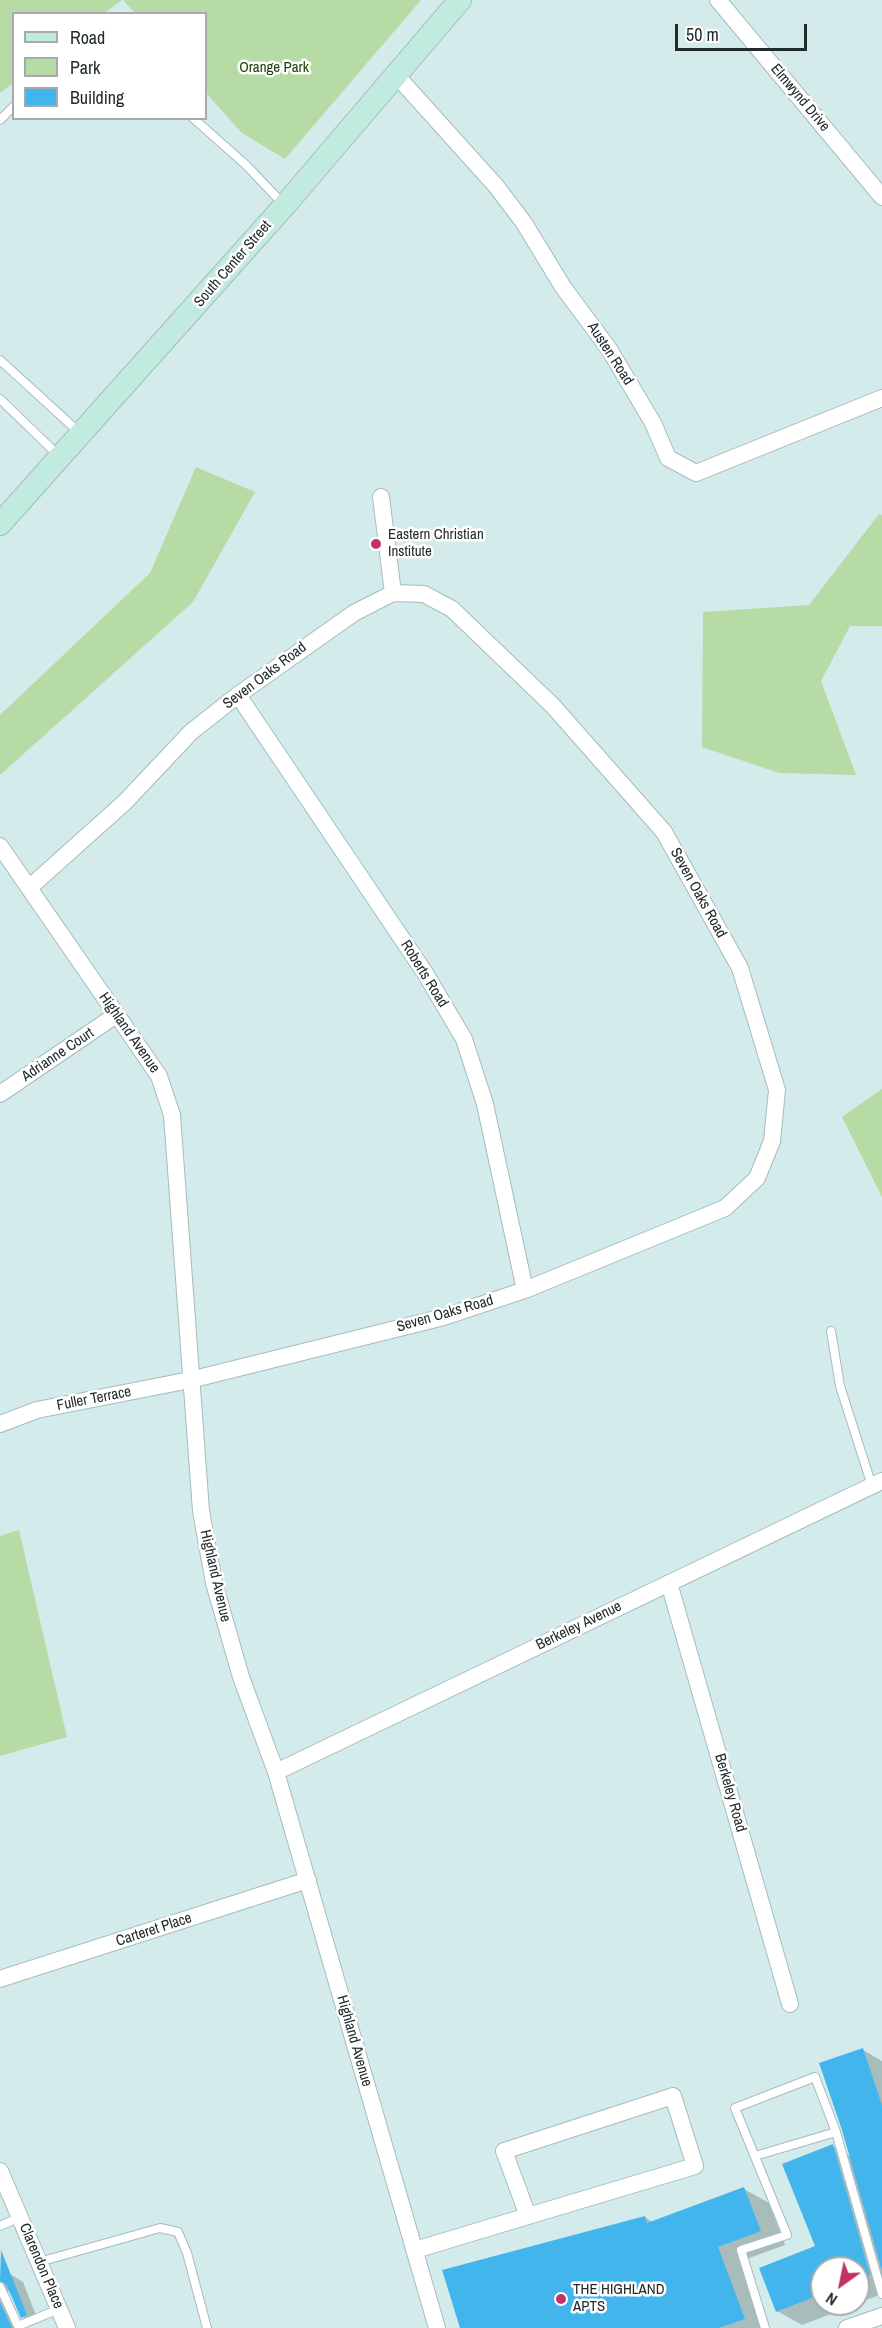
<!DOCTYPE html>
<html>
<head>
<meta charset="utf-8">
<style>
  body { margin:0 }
  #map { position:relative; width:882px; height:2328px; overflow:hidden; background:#d4ebec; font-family:"Archivo Narrow",sans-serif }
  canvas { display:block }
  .legend { position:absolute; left:12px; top:12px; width:195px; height:108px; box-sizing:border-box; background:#fff; border:2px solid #a7aaaa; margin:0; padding:8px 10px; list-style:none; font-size:18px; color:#222b2b }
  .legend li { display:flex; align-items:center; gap:12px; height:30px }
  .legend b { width:30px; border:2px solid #a7aaaa }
  .north { position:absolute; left:810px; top:2256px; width:60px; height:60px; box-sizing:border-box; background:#fff; border:2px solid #a7aaaa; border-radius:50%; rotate:213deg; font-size:16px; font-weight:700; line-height:24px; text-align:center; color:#222b2b }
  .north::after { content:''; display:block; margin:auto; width:21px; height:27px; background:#c13362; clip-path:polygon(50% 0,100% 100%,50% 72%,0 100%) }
  .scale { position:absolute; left:675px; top:24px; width:132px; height:27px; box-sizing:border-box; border:3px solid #222b2b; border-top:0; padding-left:8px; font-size:18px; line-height:21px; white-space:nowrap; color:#222b2b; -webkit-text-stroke:4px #fff; paint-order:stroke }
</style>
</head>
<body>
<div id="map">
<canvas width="882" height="2328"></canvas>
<ul class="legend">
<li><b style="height:8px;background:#c2ebdf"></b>Road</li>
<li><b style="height:16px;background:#b6dba4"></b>Park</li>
<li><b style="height:16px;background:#43b5ed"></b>Building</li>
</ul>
<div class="north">N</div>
<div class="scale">50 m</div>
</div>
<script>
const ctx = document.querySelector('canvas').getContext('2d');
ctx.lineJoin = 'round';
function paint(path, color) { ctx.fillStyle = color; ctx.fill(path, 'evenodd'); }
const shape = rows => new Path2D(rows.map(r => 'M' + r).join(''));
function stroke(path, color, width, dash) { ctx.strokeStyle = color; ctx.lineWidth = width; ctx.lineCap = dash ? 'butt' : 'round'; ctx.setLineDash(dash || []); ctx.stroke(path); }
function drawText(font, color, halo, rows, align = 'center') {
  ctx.font = font + ' "Archivo Narrow",sans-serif'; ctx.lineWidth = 5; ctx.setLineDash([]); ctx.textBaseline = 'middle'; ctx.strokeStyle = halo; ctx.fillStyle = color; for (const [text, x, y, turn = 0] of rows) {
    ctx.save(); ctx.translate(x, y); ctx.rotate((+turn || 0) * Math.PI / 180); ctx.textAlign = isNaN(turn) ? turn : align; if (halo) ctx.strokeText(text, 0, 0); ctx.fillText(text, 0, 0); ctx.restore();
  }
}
const green = shape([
  [0,0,122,0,104,13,14,14,13,83,0,93],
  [123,0,421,0,285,159,242,133,206,93,206,14,135,13],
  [196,467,255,492,193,602,0,775,0,715,150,573],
  [879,514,882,515,882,626,850,626,821,681,856,775,779,773,702,747,703,612,809,605],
  [882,1089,882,1197,842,1117],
  [19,1530,67,1737,0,1756,0,1536]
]);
const shadow = shape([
  [863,2050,882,2061,882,2294,858,2303,858,2268,822,2268,822,2304,857,2304,802,2325,777,2311,817,2247,833,2146,851,2157],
  [744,2189,769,2203,785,2245,741,2261,767,2328,462,2328,645,2217,653,2223],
  [10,2274,23,2282,39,2323,35,2324,22,2317,9,2289,7,2298,21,2328,0,2328,0,2278]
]);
const building = shape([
  [863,2048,882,2105,882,2271,842,2130,819,2063],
  [833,2144,870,2275,858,2280,858,2268,822,2268,822,2294,776,2312,759,2268,815,2246,782,2164],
  [744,2187,761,2231,718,2247,745,2319,719,2328,460,2328,442,2270,645,2216,647,2223],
  [1,2250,27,2315,21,2318,6,2284,0,2281],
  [0,2302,12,2328,0,2328]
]);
const lane = shape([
  [193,118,246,165,284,205],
  [0,120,14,106],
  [0,360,81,434],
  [0,399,60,457],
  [831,1331,840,1386,872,1486],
  [836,2132,882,2294],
  [755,2156,836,2132,815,2077,735,2108,787,2235,741,2250,765,2328],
  [0,2226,20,2217],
  [39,2262,160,2228,178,2232,187,2253,207,2328],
  [0,2287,18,2326,59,2309]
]);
const street = shape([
  [718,0,882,197],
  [396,75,496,186,524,223,563,287,609,349,653,423,668,458,696,473,882,398],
  [381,497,393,593],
  [238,695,425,973,464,1039,485,1104,525,1290],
  [0,846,159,1076,172,1115,201,1511,214,1583,241,1677,276,1772,437,2328],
  [0,1094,116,1015],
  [0,1424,37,1410,190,1380,444,1317,525,1290,725,1208,757,1178,772,1141,777,1090,740,968,664,832,553,706,452,609,424,594,393,593,354,613,238,695,191,732,125,802,29,888],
  [669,1583,790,2004],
  [276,1772,882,1481],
  [0,1979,308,1880],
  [0,2171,67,2328],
  [415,2250,528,2216,695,2166,673,2096,504,2151,528,2216],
  [847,2328,882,2316]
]);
const secondary = shape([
  [0,524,285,205,460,0]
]);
const markers = [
  [376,544,6,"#c13362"],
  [561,2299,6,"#c13362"]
];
const parkNames = [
  ["Orange Park",274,68]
];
const streetNames = [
  ["Elmwynd Drive",800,98,50],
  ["South Center Street",233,264,-49],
  ["Austen Road",610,354,57],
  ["Seven Oaks Road",265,676,-37],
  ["Seven Oaks Road",698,893,61],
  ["Roberts Road",424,974,58],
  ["Highland Avenue",129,1033,55],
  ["Adrianne Court",58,1055,-34],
  ["Seven Oaks Road",445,1314,-16],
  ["Fuller Terrace",94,1399,-11],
  ["Highland Avenue",215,1576,77],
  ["Berkeley Avenue",579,1626,-26],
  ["Berkeley Road",730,1793,74],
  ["Carteret Place",154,1930,-18],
  ["Highland Avenue",354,2041,74],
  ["Clarendon Place",41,2266,67]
];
const poiNames = [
  ["Eastern Christian",388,535],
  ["Institute",388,552],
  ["THE HIGHLAND",573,2290],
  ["APTS",573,2307]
];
paint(green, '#b6dba4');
paint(shadow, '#0003');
paint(building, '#43b5ed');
stroke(lane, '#a6bbbd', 10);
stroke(street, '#a6bbbd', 18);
stroke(secondary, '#a6bbbd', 24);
stroke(lane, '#fff', 8);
stroke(street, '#fff', 16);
stroke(secondary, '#c2ebdf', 22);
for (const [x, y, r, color] of markers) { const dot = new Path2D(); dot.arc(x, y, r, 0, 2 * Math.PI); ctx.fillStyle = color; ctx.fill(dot); stroke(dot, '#fff', 2); }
drawText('15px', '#1d4103', '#fff', parkNames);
drawText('15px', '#222b2b', '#fff', streetNames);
drawText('15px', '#222b2b', '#fff', poiNames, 'left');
</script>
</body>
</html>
